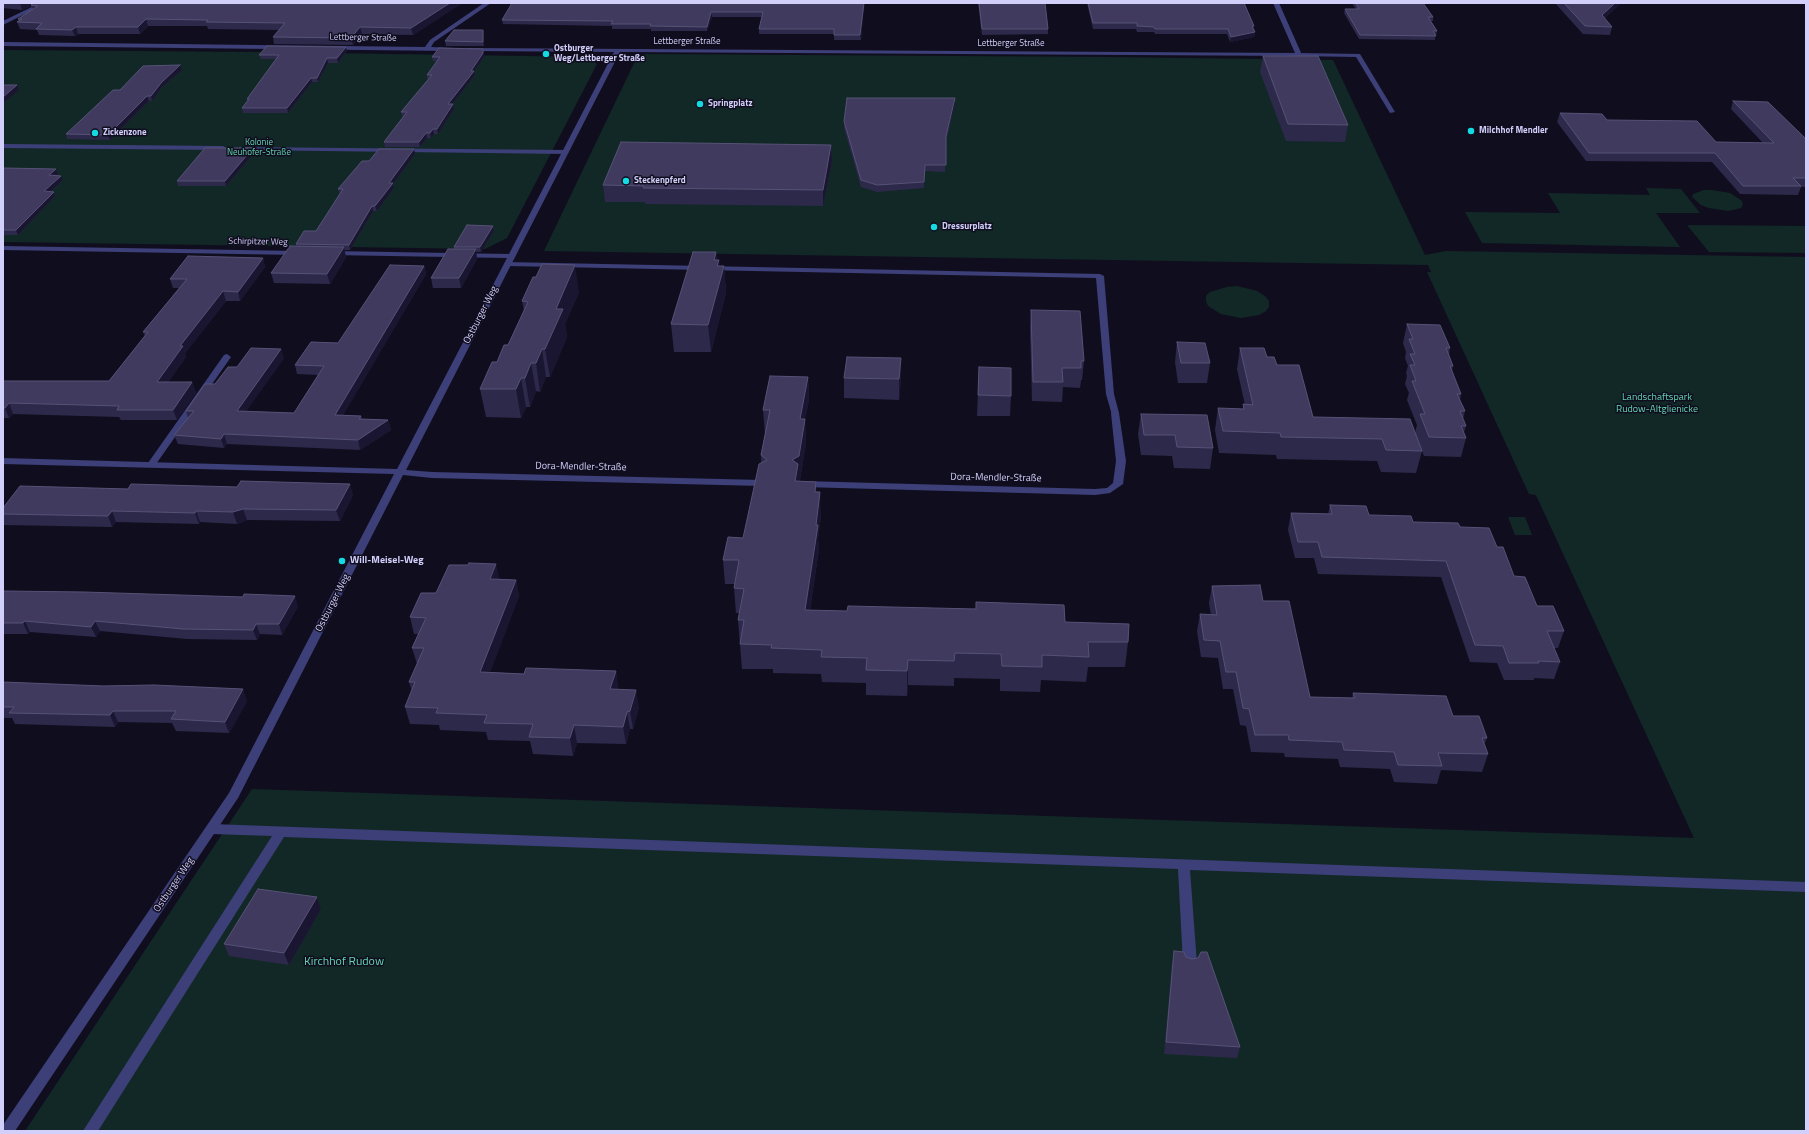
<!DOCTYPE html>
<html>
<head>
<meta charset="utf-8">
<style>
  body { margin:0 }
  #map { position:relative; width:1809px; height:1134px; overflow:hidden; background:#100e1e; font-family:"Titillium Web",sans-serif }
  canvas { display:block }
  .frame { position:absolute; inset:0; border:4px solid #d2cffb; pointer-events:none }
</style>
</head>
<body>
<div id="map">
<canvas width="1809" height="1134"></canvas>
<div class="frame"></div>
</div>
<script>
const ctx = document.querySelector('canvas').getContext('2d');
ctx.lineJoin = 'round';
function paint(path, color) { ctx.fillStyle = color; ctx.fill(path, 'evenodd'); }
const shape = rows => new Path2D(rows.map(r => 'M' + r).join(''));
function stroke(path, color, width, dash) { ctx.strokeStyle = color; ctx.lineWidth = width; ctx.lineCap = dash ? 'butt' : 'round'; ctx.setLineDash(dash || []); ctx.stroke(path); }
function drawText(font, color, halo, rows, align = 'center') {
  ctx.font = font + ' "Titillium Web",sans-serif'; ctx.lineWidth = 3; ctx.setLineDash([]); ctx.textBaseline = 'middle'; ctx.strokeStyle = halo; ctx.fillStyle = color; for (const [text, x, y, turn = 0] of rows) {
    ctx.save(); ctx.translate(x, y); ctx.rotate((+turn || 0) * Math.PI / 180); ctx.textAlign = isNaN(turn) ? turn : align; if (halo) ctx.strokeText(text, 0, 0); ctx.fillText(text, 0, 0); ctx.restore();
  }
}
const green = shape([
  [3,50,259,52,588,57,597,64,507,238,485,249,3,242],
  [645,54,1108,57,1333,60,1425,255,1446,251,1806,257,1806,1131,25,1131,252,789,1694,838,1536,495,1529,494,1427,272,1431,272,1428,265,544,251,637,57],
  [1646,188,1681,189,1700,213,1656,213,1680,247,1482,243,1465,212,1560,213,1548,193,1650,195],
  [1704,190,1712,190,1730,193,1742,201,1743,204,1741,208,1728,211,1709,208,1701,205,1692,197,1693,194],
  [1687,225,1806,226,1806,253,1709,252],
  [1237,286,1257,291,1265,296,1269,301,1269,307,1266,311,1259,315,1241,318,1221,314,1208,306,1206,301,1206,296,1210,292,1227,287],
  [1508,517,1525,517,1532,535,1515,535]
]);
const lane = shape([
  [1299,53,1360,54,1395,112,1390,113,1356,57,1297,56,1296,55,1299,53],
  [3,144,223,146,226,148,223,150,3,148,3,144],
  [239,147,566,150,569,152,566,154,241,150,239,149,239,147],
  [505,262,1100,274,1104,276,1114,394,1119,413,1115,416,1112,415,1106,394,1096,278,508,266,505,266,505,262],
  [227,354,231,357,154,467,148,467,146,465,148,463,224,355,227,354],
  [212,824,1806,882,1806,892,1190,870,1197,964,1195,968,1190,969,1185,968,1183,964,1178,869,284,837,98,1131,83,1131,272,836,212,834,208,832,206,829,208,826,212,824]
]);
const street = shape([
  [40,3,47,3,3,25,3,21,40,3],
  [484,3,491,3,434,42,431,47,454,48,455,49,452,51,3,46,3,42,425,47,430,40,484,3],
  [1273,3,1279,3,1302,55,1301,56,620,52,406,470,432,472,762,480,767,483,762,486,432,478,403,475,238,798,15,1131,3,1131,3,1125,229,793,394,474,3,464,3,458,397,469,507,258,332,255,328,253,332,251,509,254,614,52,470,51,467,49,468,48,1295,53,1273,3],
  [3,246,298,251,302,253,298,255,3,250,3,246],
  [1115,410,1119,413,1126,461,1123,484,1110,493,1095,495,803,487,798,484,803,481,1095,489,1107,488,1113,483,1116,461,1111,413,1115,410]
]);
const wall = shape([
  [3,3,462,3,413,35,362,34,353,45,274,44,273,37,279,30,208,29,207,26,148,26,140,34,78,34,75,36,39,35,37,30,20,29,17,22,19,22,18,19,33,9,31,6,22,10,3,8],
  [864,3,861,40,834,40,834,34,759,34,759,29,762,17,712,17,707,31,651,31,651,29,612,29,612,26,503,24,502,20],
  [978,3,1045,3,1048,29,1048,34,982,35],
  [1087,3,1244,3,1254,26,1253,28,1255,32,1254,37,1230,42,1227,34,1155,34,1154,32,1137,32,1136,29,1093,29],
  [1352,3,1423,3,1433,17,1433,21,1430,21,1437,31,1436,35,1435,35,1435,40,1359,39,1344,13,1345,9,1356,9],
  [1555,3,1621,3,1605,18,1612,27,1610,35,1583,34],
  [483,30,484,34,484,46,446,46,445,41],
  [483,49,484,57,474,71,475,75,452,104,453,104,454,109,438,134,434,134,431,138,427,138,420,147,385,147,384,142,403,116,402,116,401,112,428,79,427,79,427,75,437,62,433,61,432,57],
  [347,51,338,63,328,63,318,82,312,82,288,113,243,113,242,108,247,101,247,99,276,59,261,59,259,55],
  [1263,56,1348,125,1345,142,1286,141,1260,72],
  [182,70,162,87,152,101,149,101,110,140,67,139,66,134],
  [1733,101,1806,139,1806,187,1801,187,1798,195,1740,194,1712,162,1586,161,1557,122,1560,113,1607,120,1716,142,1763,143,1731,109],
  [955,104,946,142,945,172,925,171,924,188,877,192,861,187,844,128,844,121],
  [831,145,832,161,823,206,645,204,645,202,605,202,603,185],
  [254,153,226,186,178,186,177,181],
  [415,154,393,184,394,188,377,211,373,211,350,250,344,250,346,257,330,284,274,283,271,273,296,246,296,244,316,231,340,194,338,189,369,161],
  [3,168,56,169,58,174,56,176,63,180,51,192,54,192,55,196,18,235,3,235],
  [493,226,494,231,481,252,476,252,477,259,461,288,433,288,431,278,454,249,454,247],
  [716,252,717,260,720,266,724,266,726,293,711,352,674,352,671,324],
  [263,258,265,267,240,301,226,301,185,353,186,357,168,382,192,382,196,393,177,420,121,420,119,417,13,414,9,418,3,418,3,381,109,381,145,336,143,332,179,288,173,288,170,279],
  [424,266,426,274,343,415,361,416,362,419,388,420,391,430,360,450,227,444,224,448,178,444,174,435,188,418,186,411,215,384,237,367,284,358,246,411,294,413,318,375,297,374,295,365,338,343],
  [536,277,579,292,565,324,567,337,550,377,546,377,540,392,536,391,530,407,526,407,521,418,486,417,480,389,497,362,508,345,524,311,522,301],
  [1031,310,1084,361,1082,380,1081,380,1080,388,1063,387,1062,402,1032,401,1030,329],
  [1407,324,1450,348,1449,355,1453,366,1452,371,1461,394,1460,400,1465,411,1463,419,1466,426,1464,432,1466,438,1461,457,1424,456,1415,433,1417,425,1407,400,1409,393,1405,384,1407,376,1406,373,1408,366,1405,358,1406,352,1403,343],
  [1177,342,1210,363,1207,383,1178,383,1175,362],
  [1240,348,1267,357,1277,365,1313,417,1422,451,1416,473,1381,472,1377,461,1277,459,1276,455,1219,453,1215,430,1218,408,1243,409,1243,404,1245,405,1237,369],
  [979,367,1011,396,1010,416,977,416],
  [808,377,809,400,805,419,806,443,800,480,799,481,817,492,821,516,818,539,819,549,810,610,1065,622,1128,642,1125,667,1088,667,1086,682,1041,680,1040,692,1000,691,1000,679,954,678,954,686,908,685,907,696,866,695,866,683,822,682,821,674,773,673,773,669,742,669,738,620,739,613,736,613,734,588,735,584,725,584,723,560,743,538,761,463,761,455,765,434,763,410],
  [844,378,901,379,899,400,844,398],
  [1141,414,1213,448,1210,469,1174,468,1172,456,1141,455,1138,434],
  [353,495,340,521,247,520,237,524,200,522,199,524,116,522,112,527,4,525,3,523,3,508],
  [1330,505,1369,515,1413,522,1460,527,1497,547,1514,576,1537,606,1564,631,1558,648,1554,648,1560,662,1554,679,1534,678,1534,680,1504,680,1497,663,1470,662,1441,577,1318,574,1314,558,1295,558,1288,530,1291,513,1328,514],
  [499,579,516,580,519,596,490,672,524,674,616,671,618,688,618,690,639,707,633,729,630,729,626,744,577,743,573,756,533,754,530,741,488,740,486,732,440,730,439,725,410,724,405,707,412,691,409,682,417,664,412,648,418,634,414,634,410,617,436,593],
  [1212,586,1263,601,1310,697,1352,698,1353,693,1453,716,1487,738,1484,745,1488,754,1482,772,1441,770,1437,784,1394,782,1390,769,1340,767,1338,759,1285,757,1284,753,1251,752,1246,726,1240,725,1233,689,1223,689,1218,658,1201,657,1197,631,1200,614,1211,615,1209,603],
  [3,591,298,606,282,635,260,634,257,640,187,639,100,631,96,637,30,632,28,634,3,634],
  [3,682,247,701,229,733,176,731,172,723,118,722,115,727,15,724,12,718,3,718],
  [321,909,289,965,229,956,224,944],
  [1174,951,1186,957,1240,1047,1237,1058,1164,1054,1172,963]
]);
const shadedWall = shape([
  [20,3,37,3,31,5,31,6,22,10],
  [450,3,462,3,413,35,411,28],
  [864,3,861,40,860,35],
  [1615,3,1621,3,1600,23,1602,15],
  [711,12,712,17,707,31,707,27],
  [146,19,148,26,140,34,138,27],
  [76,27,78,34,75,36,72,30],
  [360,27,362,34,353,45,351,38],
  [483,30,484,34,484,46,483,42],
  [1255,32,1254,37,1230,42,1231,37],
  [346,47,347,51,338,63,337,58],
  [483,49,484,57,474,71,475,75,449,108,448,104,471,71],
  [327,58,328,63,318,82,317,78],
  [180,65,182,70,162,87,152,101,151,96,161,83],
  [311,78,312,82,288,113,287,108],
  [17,85,19,90,3,103,3,97],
  [147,96,149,101,110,140,108,135],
  [955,98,955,104,945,142,946,136],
  [453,104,454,109,438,134,437,129],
  [433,129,434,134,431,138,430,133],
  [426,133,427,138,420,147,419,142],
  [831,145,832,161,823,206,823,190],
  [253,148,254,153,226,186,225,181],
  [414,149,415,154,393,184,394,188,377,211,375,206,389,183],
  [925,165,925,171,924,188,924,182],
  [56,169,58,174,51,180,49,175],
  [61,176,63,180,46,196,44,191],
  [54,192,55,196,18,235,16,230],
  [372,206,373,211,350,250,349,245],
  [493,226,494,231,481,252,480,247],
  [344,247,346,257,330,284,327,274],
  [476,249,477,259,461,288,459,278],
  [716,252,718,279,714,260],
  [263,258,265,267,240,301,238,292],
  [719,260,721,278,724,266,726,293,711,352,708,325,717,266],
  [575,265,579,292,565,324,567,337,550,377,545,349,556,309],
  [424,266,426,274,338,424,335,415],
  [223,291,226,301,185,353,186,357,161,393,157,382,180,346],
  [281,349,284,358,240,420,237,411],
  [542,349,546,377,540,392,536,363],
  [901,358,901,379,899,400,899,379],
  [531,363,536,391,530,407,525,378],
  [808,377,809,400,801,443,800,419],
  [521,378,526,407,521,418,516,389],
  [192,382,196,393,177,420,173,410],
  [9,403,13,414,9,418,5,408],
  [805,419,806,443,800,480,799,481,799,488,796,505,792,460],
  [388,420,391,430,360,450,358,440],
  [224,434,227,444,224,448,221,439],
  [816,482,817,506,815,492],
  [350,484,353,495,340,521,336,510],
  [820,492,821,516,818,539,819,549,806,635,805,610,816,525],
  [243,509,247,520,237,524,233,512],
  [112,511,116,522,112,527,108,516],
  [196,511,200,522,199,524,195,513],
  [496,564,500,581,490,579],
  [516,580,519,596,484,689,480,672],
  [295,596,298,606,282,635,279,624],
  [25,621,30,632,28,634,23,623],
  [95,621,100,631,96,637,91,627],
  [256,624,260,634,257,640,253,630],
  [908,660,908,685,907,696,907,671],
  [616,671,618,688,613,706,610,689],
  [243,689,247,701,229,733,225,722],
  [636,690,639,707,633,729,630,711],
  [113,711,118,722,115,727,110,715],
  [627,712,630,729,626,744,623,727],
  [574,725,577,743,573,756,570,738],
  [317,897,321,909,289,965,284,953]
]);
const building = shape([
  [34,3,450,3,411,28,360,27,351,38,273,37,285,23,206,22,208,20,146,19,138,27,76,27,72,30,36,29,42,23,17,22,22,19,18,19,38,6,31,5,34,3],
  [512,3,864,3,860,35,834,35,834,29,759,29,763,12,711,12,707,27,650,26,651,24,611,24,613,21,502,20,512,3],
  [979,3,1045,3,1048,29,982,29,979,3],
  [1088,3,1244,3,1254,26,1252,26,1255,32,1231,37,1228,29,1155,29,1154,27,1137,26,1137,23,1093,23,1088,3],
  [1356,3,1423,3,1433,17,1428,17,1437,31,1433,31,1436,36,1360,35,1345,9,1359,9,1356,3],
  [1564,3,1615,3,1602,15,1612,27,1585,26,1564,3],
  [454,30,483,30,483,42,445,41,454,30],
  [267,46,346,47,337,58,327,58,317,78,311,78,287,108,242,108,249,99,247,99,279,55,259,55,267,46],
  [439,48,483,49,483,53,471,71,474,71,448,104,453,104,437,129,433,129,430,133,426,133,419,142,384,142,407,112,401,112,432,75,427,75,440,57,432,57,439,48],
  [1263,56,1318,56,1348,125,1288,124,1263,56],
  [180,65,161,83,151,96,147,96,108,135,66,134,113,90,120,90,143,66,180,65],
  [3,85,17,85,3,97,3,85],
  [847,98,955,98,946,136,946,165,925,165,924,182,877,185,861,180,844,121,847,98],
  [1733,101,1768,102,1806,139,1806,178,1793,178,1801,186,1743,186,1715,153,1589,153,1560,113,1602,114,1607,120,1697,121,1716,142,1774,143,1733,101],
  [621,142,831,145,823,190,643,188,644,186,603,185,621,142],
  [205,148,253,148,225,181,177,181,205,148],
  [379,149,414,149,389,183,393,183,375,206,372,206,349,245,296,244,304,231,316,231,343,189,338,189,362,161,369,161,379,149],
  [3,168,56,169,49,175,61,176,44,191,54,192,16,230,3,230,3,168],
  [467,225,493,226,480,247,454,247,467,225],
  [290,246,344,247,327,274,271,273,290,246],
  [448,249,476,249,459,278,431,278,448,249],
  [693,252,716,252,714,260,719,260,717,266,724,266,708,325,671,324,693,252],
  [188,256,263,258,238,292,223,291,180,346,183,346,157,382,192,382,173,410,117,410,119,406,9,403,5,408,3,408,3,381,109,381,148,332,143,332,187,279,170,279,188,256],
  [542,264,575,265,556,309,563,309,545,349,542,349,536,363,531,363,525,378,521,378,516,389,480,389,492,362,497,362,504,345,508,345,528,302,522,301,533,277,536,277,542,264],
  [390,265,424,266,335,415,361,416,359,419,388,420,358,440,224,434,221,439,174,435,194,411,186,411,205,384,215,384,228,367,237,367,251,348,281,349,237,411,294,413,324,366,295,365,311,342,338,343,390,265],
  [1031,310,1080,311,1084,361,1081,361,1081,368,1062,368,1063,382,1033,382,1031,310],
  [1407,324,1440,325,1450,348,1446,348,1453,366,1450,366,1461,394,1457,394,1465,411,1460,411,1466,426,1461,426,1466,438,1429,437,1420,414,1425,414,1412,381,1416,381,1410,365,1415,365,1410,354,1415,354,1409,339,1413,339,1407,324],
  [1177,342,1205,343,1210,363,1181,363,1177,342],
  [1240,348,1264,348,1267,357,1274,357,1277,365,1299,365,1313,417,1410,419,1422,451,1386,450,1382,439,1281,437,1280,433,1223,431,1218,408,1244,409,1243,404,1253,405,1240,348],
  [847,357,901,358,899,379,844,378,847,357],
  [979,367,1011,368,1011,396,978,395,979,367],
  [770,376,808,377,800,419,805,419,799,456,792,460,798,464,795,481,816,482,815,492,820,492,816,525,818,525,805,610,847,611,848,606,976,609,976,602,1064,605,1065,622,1129,624,1128,642,1088,642,1089,657,1042,655,1042,667,1002,666,1001,654,955,653,954,661,908,660,907,671,866,670,867,658,821,657,822,650,771,648,772,645,740,644,744,620,738,620,744,589,734,588,739,560,723,560,728,537,743,538,759,464,767,460,761,455,770,410,763,410,770,376],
  [1141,414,1207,415,1213,448,1177,447,1175,435,1144,435,1141,414],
  [241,481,350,484,336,510,243,509,233,512,196,511,195,513,112,511,108,516,3,514,3,508,20,486,128,489,131,484,237,487,241,481],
  [1330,505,1366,506,1369,515,1411,516,1413,522,1458,523,1460,527,1489,528,1497,547,1503,547,1514,576,1525,577,1537,606,1553,606,1564,631,1547,631,1560,662,1538,661,1539,663,1509,663,1503,646,1475,645,1446,561,1322,557,1318,542,1298,542,1291,513,1332,514,1330,505],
  [469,563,496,564,490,579,516,580,480,672,524,674,526,668,616,671,610,689,636,690,630,711,627,712,623,727,574,725,570,738,529,737,533,724,484,723,487,715,436,713,438,708,405,707,415,682,409,682,424,648,412,648,426,618,410,617,421,593,436,593,449,565,468,565,469,563],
  [1260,585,1263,601,1289,601,1310,697,1355,698,1353,693,1446,696,1453,716,1479,716,1487,738,1482,738,1488,754,1438,753,1442,766,1398,765,1394,752,1344,750,1342,742,1289,740,1288,735,1255,735,1249,709,1243,708,1236,672,1226,672,1220,641,1204,640,1200,614,1217,615,1212,586,1260,585],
  [3,591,84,592,243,597,244,594,295,596,279,624,256,624,253,630,183,629,95,621,91,627,25,621,23,623,3,623,3,591],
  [3,682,103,686,154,685,243,689,225,722,171,719,176,711,113,711,110,715,9,713,14,707,3,707,3,682],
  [258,889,317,897,284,953,224,944,258,889],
  [1174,951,1184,952,1186,957,1192,959,1198,958,1201,952,1207,952,1240,1047,1166,1042,1174,951]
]);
const markers = [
  [546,54,4,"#14dbe3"],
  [700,104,4,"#14dbe3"],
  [1471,131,4,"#14dbe3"],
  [95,133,4,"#14dbe3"],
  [626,181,4,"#14dbe3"],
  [934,227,4,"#14dbe3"],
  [342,561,4,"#14dbe3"]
];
const farStreetnames = [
  ["Lettberger Straße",363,38,1],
  ["Lettberger Straße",687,42],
  ["Lettberger Straße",1011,44],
  ["Schirpitzer Weg",258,242,1]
];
const farPoinames = [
  ["Ostburger",554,49],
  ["Weg/Lettberger Straße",554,59],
  ["Springplatz",708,104],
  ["Milchhof Mendler",1479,131],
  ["Zickenzone",103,133],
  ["Steckenpferd",634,181],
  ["Dressurplatz",942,227]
];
const farParknames = [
  ["Kolonie",259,143],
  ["Neuhofer-Straße",259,153]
];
const streetNames = [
  ["Ostburger Weg",481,315,-63],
  ["Dora-Mendler-Straße",581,467,1],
  ["Dora-Mendler-Straße",996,478,1],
  ["Ostburger Weg",333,603,-63],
  ["Ostburger Weg",174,885,-56]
];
const parkNames = [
  ["Landschaftspark",1657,398],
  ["Rudow-Altglienicke",1657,410]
];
const poiNames = [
  ["Will-Meisel-Weg",350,561]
];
const nearParknames = [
  ["Kirchhof Rudow",344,962]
];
paint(green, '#122826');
paint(lane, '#3d3f79');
paint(street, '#3d3f79');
paint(wall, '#2d294b');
paint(shadedWall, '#1a1631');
paint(building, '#3f3a5e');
stroke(building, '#565277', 1);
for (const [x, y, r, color] of markers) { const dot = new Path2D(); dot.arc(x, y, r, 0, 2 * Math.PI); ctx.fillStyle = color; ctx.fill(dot); stroke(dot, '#100e1e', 1.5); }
drawText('9px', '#d2cffb', '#100e1e', farStreetnames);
drawText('bold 9px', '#d2cffb', '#100e1e', farPoinames, 'left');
drawText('9px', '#63d4b1', '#100e1e', farParknames);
drawText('10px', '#d2cffb', '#100e1e', streetNames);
drawText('10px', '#63d4b1', '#100e1e', parkNames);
drawText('bold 10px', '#d2cffb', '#100e1e', poiNames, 'left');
drawText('12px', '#63d4b1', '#100e1e', nearParknames);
</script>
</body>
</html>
